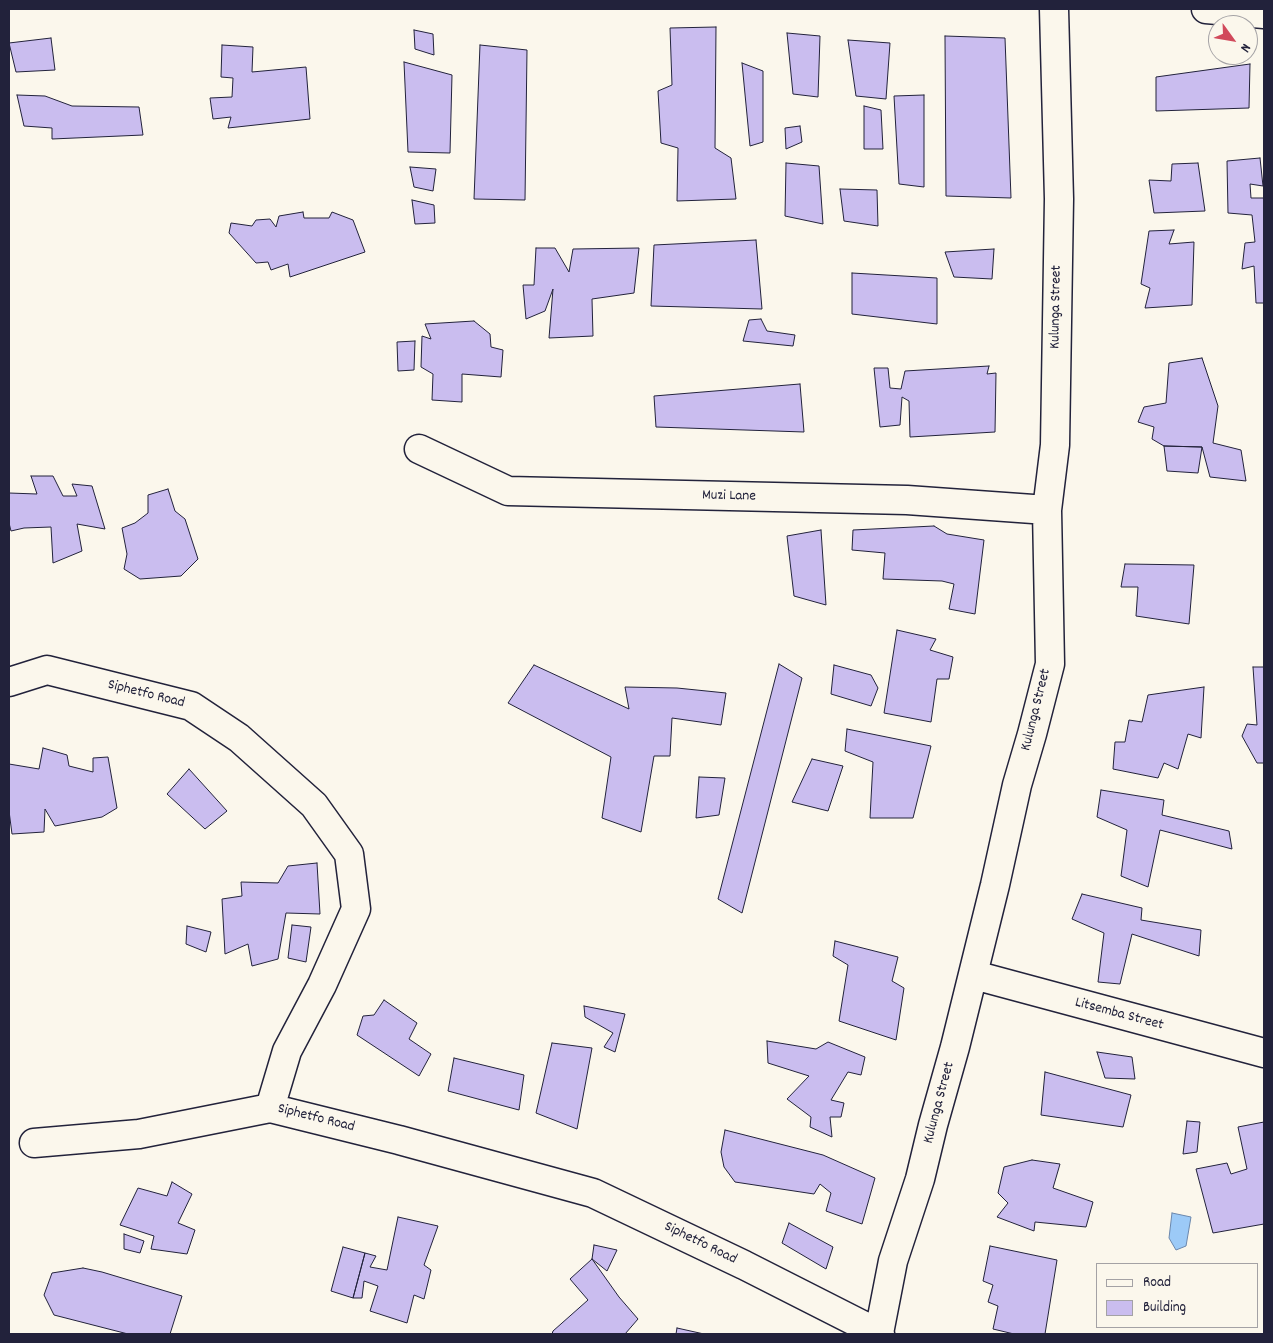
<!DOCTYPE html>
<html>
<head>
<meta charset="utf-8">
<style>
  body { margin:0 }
  #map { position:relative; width:1273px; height:1343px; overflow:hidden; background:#fbf7ec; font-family:Dekko,sans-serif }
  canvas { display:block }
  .frame { position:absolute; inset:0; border:10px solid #22223b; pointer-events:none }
  .legend { position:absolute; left:1096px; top:1263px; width:162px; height:65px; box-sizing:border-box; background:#fbf7ec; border:1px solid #a4a2a5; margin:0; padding:6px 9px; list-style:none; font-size:15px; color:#22223b }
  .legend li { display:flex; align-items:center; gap:10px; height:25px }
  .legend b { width:25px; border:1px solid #a4a2a5 }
  .north { position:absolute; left:1208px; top:15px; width:50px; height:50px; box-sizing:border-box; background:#fbf7ec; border:1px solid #a4a2a5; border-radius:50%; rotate:122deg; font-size:14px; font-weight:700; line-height:20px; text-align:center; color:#22223b }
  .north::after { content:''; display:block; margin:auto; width:18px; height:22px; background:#d1495b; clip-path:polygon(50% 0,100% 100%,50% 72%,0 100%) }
</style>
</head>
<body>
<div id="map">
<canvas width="1273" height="1343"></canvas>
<div class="frame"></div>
<ul class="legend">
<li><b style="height:6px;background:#fbf7ec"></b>Road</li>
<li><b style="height:14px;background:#cabdef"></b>Building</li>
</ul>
<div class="north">N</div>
</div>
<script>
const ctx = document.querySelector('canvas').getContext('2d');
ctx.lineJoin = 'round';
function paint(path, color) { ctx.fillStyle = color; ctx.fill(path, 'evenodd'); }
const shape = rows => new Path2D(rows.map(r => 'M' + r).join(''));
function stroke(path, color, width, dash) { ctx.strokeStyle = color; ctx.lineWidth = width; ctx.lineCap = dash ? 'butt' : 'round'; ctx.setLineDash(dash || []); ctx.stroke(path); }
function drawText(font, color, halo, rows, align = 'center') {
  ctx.font = font + ' Dekko,sans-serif'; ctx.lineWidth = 4; ctx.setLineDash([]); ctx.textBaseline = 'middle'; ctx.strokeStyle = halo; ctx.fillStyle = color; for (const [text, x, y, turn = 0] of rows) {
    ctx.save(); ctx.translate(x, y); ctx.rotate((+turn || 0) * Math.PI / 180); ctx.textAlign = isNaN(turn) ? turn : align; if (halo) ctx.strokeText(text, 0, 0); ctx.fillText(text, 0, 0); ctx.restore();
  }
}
const water = shape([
  [1172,1213,1191,1217,1186,1246,1176,1250,1169,1238,1172,1213]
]);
const building = shape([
  [716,27,715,148,731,158,736,199,677,201,678,148,661,143,658,91,672,85,670,28,716,27],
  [414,30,433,34,434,55,415,49,414,30],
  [787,33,820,36,818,97,793,94,787,33],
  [945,36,1005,38,1011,198,946,196,945,36],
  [51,38,55,70,16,72,9,43,51,38],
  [848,40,890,43,886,99,856,96,848,40],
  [222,45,253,47,252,72,306,67,310,119,228,128,231,117,213,119,210,98,232,97,233,78,221,77,222,45],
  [480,45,527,50,525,200,474,199,480,45],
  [404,62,452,75,450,153,408,152,404,62],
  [742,63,763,71,763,142,750,146,742,63],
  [1250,64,1249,108,1156,111,1156,77,1250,64],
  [17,95,45,96,72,106,139,107,143,135,52,139,52,128,24,126,17,95],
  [924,95,924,187,899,184,894,96,924,95],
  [864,106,881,110,883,149,864,149,864,106],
  [800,126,802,142,786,149,785,128,800,126],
  [1260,158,1263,186,1250,184,1251,198,1264,198,1264,303,1256,303,1254,266,1242,269,1245,243,1255,242,1252,215,1228,213,1227,161,1260,158],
  [786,163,819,166,823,224,785,216,786,163],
  [1198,163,1205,211,1154,213,1149,180,1171,181,1172,164,1198,163],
  [410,167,436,169,433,191,414,187,410,167],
  [840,189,877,190,878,226,844,221,840,189],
  [412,200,434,205,435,223,415,224,412,200],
  [303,212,304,218,329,218,332,212,353,220,365,252,290,277,288,264,271,270,268,262,256,263,229,233,231,223,252,226,256,220,270,219,276,227,279,216,303,212],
  [1174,230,1169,244,1194,242,1192,305,1145,308,1150,288,1141,284,1149,231,1174,230],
  [756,240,762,309,651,306,654,245,756,240],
  [536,248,555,248,569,272,573,249,639,248,634,293,592,299,593,336,549,338,553,289,545,311,526,319,523,285,534,285,536,248],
  [994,249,992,279,954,277,945,252,994,249],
  [852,273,937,278,937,324,852,314,852,273],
  [761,319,767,331,795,335,793,346,743,341,749,320,761,319],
  [474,321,490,334,491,347,503,350,501,377,462,374,462,402,432,400,433,374,421,367,422,336,431,339,425,324,474,321],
  [415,341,414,370,398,371,397,342,415,341],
  [1202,358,1218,406,1213,443,1241,450,1246,481,1210,477,1202,447,1164,446,1152,439,1154,427,1138,422,1144,407,1166,403,1169,363,1202,358],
  [989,366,987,374,996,373,995,432,910,437,909,401,902,397,900,425,880,427,874,368,888,368,890,388,901,389,905,371,989,366],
  [800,384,804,432,656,427,654,396,800,384],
  [1164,446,1202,447,1198,473,1167,471,1164,446],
  [31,476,53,476,63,496,77,496,72,484,92,486,105,529,77,524,82,551,53,563,51,527,24,528,11,531,9,523,9,493,37,494,31,476],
  [168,489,175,511,185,519,198,559,181,576,140,579,124,569,127,554,122,528,135,523,148,513,148,495,168,489],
  [934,526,947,534,984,540,975,614,949,609,954,584,942,581,883,579,885,553,852,550,853,530,934,526],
  [821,530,826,605,794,596,787,536,821,530],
  [1125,564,1194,565,1189,624,1136,616,1138,587,1121,587,1125,564],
  [897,630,936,639,930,650,953,657,949,679,937,679,931,722,884,713,897,630],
  [779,664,802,678,742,913,718,899,779,664],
  [534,665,629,709,625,687,677,688,726,693,721,725,672,718,670,756,654,756,641,832,602,818,611,757,508,703,534,665],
  [834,665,871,675,878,688,871,706,831,694,834,665],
  [1253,667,1264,667,1264,763,1257,763,1242,736,1247,724,1257,725,1253,667],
  [1204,687,1201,738,1188,734,1178,769,1164,763,1158,778,1113,769,1115,742,1125,742,1129,720,1142,722,1148,695,1204,687],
  [847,729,931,746,913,818,870,818,873,762,845,751,847,729],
  [43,748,67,755,69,766,93,772,93,758,108,757,117,808,102,817,55,826,45,809,44,832,12,834,9,811,9,764,39,769,43,748],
  [812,759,843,766,828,811,792,802,812,759],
  [189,769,227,811,205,829,167,794,189,769],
  [699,777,725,778,719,815,696,818,699,777],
  [1101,790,1164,800,1162,815,1229,831,1232,849,1160,830,1148,887,1121,876,1127,830,1097,817,1101,790],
  [317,863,320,914,286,913,278,959,252,966,248,944,225,954,222,899,242,896,241,882,278,883,288,866,317,863],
  [1082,894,1142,908,1141,920,1201,930,1199,956,1132,934,1120,984,1098,982,1104,933,1072,919,1082,894],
  [292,925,311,927,306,962,288,958,292,925],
  [187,926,211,932,206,952,186,944,187,926],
  [835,941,898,957,892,981,904,988,896,1040,839,1021,848,965,833,956,835,941],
  [384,1000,417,1023,409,1039,431,1054,419,1076,357,1035,363,1016,374,1015,384,1000],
  [584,1006,625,1014,615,1052,604,1047,613,1033,585,1017,584,1006],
  [767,1041,816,1049,828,1042,865,1057,861,1075,848,1072,831,1100,844,1103,841,1117,830,1117,832,1137,810,1127,811,1117,787,1099,809,1076,768,1063,767,1041],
  [552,1043,592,1048,577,1129,536,1113,552,1043],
  [1097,1052,1132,1057,1135,1079,1105,1078,1097,1052],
  [454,1058,524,1075,519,1110,448,1091,454,1058],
  [1045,1072,1131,1095,1123,1127,1041,1115,1045,1072],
  [1187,1121,1200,1122,1197,1152,1183,1154,1187,1121],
  [1264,1122,1264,1224,1213,1233,1196,1169,1227,1163,1231,1174,1247,1169,1238,1127,1264,1122],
  [725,1130,823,1155,875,1178,862,1224,826,1211,831,1193,820,1184,814,1194,735,1182,724,1167,721,1152,725,1130],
  [1032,1160,1060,1164,1053,1188,1093,1202,1086,1227,1035,1222,1034,1231,997,1217,1008,1203,998,1193,1004,1167,1032,1160],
  [172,1182,192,1194,178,1223,195,1230,187,1254,151,1249,154,1236,120,1225,138,1188,167,1196,172,1182],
  [398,1217,438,1226,424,1265,431,1270,424,1299,414,1295,407,1323,370,1311,378,1286,364,1281,362,1298,353,1298,365,1253,376,1256,370,1267,387,1270,398,1217],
  [789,1223,833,1247,826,1269,782,1243,789,1223],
  [124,1234,144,1241,140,1253,124,1249,124,1234],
  [594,1245,617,1250,607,1271,592,1259,594,1245],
  [990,1246,1057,1260,1045,1334,1014,1334,993,1329,998,1306,988,1302,993,1285,983,1281,990,1246],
  [343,1247,365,1253,353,1298,331,1291,343,1247],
  [592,1259,619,1297,638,1319,625,1334,552,1334,553,1331,588,1300,570,1279,592,1259],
  [83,1268,102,1272,182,1296,170,1334,128,1334,54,1315,44,1295,52,1273,83,1268],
  [677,1328,704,1334,676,1334,677,1328]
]);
const minor = shape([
  [1206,9,1264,14],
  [419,449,508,491,907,500,1047,510],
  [9,682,47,670,191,706,239,738,314,805,349,854,356,909,322,985,287,1051,270,1108,399,1140,593,1193,744,1265,880,1334],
  [974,975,1264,1053],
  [34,1143,139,1134,270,1108],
  [879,1333,893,1261,920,1179,933,1125,955,1047,995,885,1017,785,1032,734,1050,664,1047,510,1055,445,1059,199,1054,9]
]);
const streetNames = [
  ["Kulunga Street",1057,307,-89],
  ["Muzi Lane",729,497,1],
  ["Siphetfo Road",146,695,14],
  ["Kulunga Street",1037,710,-76],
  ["Litsemba Street",1119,1015,15],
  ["Kulunga Street",940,1103,-75],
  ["Siphetfo Road",316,1119,14],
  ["Siphetfo Road",700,1244,26]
];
paint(water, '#9ccaf7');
stroke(water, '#6b87ac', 1);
paint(building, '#cabdef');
stroke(building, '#22223b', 1);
stroke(minor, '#22223b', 31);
stroke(minor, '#fbf7ec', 28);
drawText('15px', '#22223b', '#fbf7ec', streetNames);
</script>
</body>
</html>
